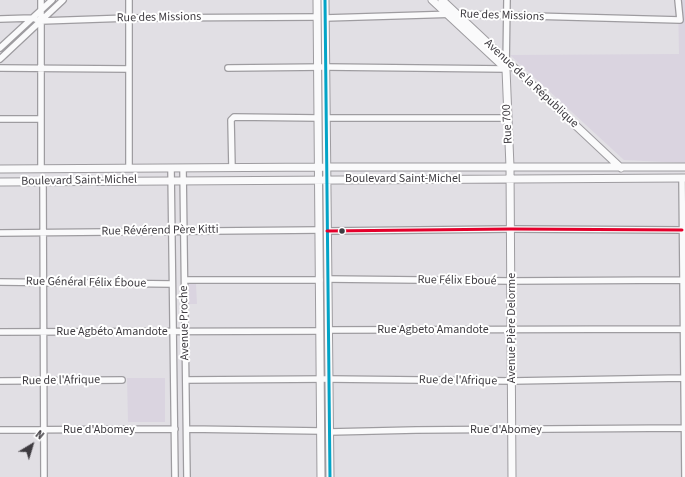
<!DOCTYPE html>
<html>
<head>
<meta charset="utf-8">
<style>
  body { margin:0 }
  #map { position:relative; width:685px; height:477px; overflow:hidden; background:#e1dfe4; font-family:"Source Sans 3",sans-serif }
  canvas { display:block }
  .north { position:absolute; left:12px; top:425px; width:40px; height:40px; -webkit-text-stroke:3px #fff; paint-order:stroke; rotate:38deg; font-size:11px; font-weight:700; line-height:16px; text-align:center; color:#3e3b40 }
  .north::after { content:''; display:block; margin:auto; width:14px; height:18px; background:#3e3b40; clip-path:polygon(50% 0,100% 100%,50% 72%,0 100%) }
</style>
</head>
<body>
<div id="map">
<canvas width="685" height="477"></canvas>
<div class="north">N</div>
</div>
<script>
const ctx = document.querySelector('canvas').getContext('2d');
ctx.lineJoin = 'round';
function paint(path, color) { ctx.fillStyle = color; ctx.fill(path, 'evenodd'); }
const shape = rows => new Path2D(rows.map(r => 'M' + r).join(''));
function stroke(path, color, width, dash) { ctx.strokeStyle = color; ctx.lineWidth = width; ctx.lineCap = dash ? 'butt' : 'round'; ctx.setLineDash(dash || []); ctx.stroke(path); }
function drawText(font, color, halo, rows, align = 'center') {
  ctx.font = font + ' "Source Sans 3",sans-serif'; ctx.lineWidth = 4; ctx.setLineDash([]); ctx.textBaseline = 'middle'; ctx.strokeStyle = halo; ctx.fillStyle = color; for (const [text, x, y, turn = 0] of rows) {
    ctx.save(); ctx.translate(x, y); ctx.rotate((+turn || 0) * Math.PI / 180); ctx.textAlign = isNaN(turn) ? turn : align; if (halo) ctx.strokeText(text, 0, 0); ctx.fillText(text, 0, 0); ctx.restore();
  }
}
const built = shape([
  [678,0,685,0,685,163,624,160,510,55,679,54],
  [186,284,196,284,197,304,187,304],
  [127,378,165,378,165,422,128,422]
]);
const minor = shape([
  [129,0,129,168],
  [325,18,457,14,680,20,678,0],
  [0,19,32,18,41,21,129,18,317,17],
  [0,48,52,0],
  [0,59,63,0],
  [0,68,129,69],
  [228,68,326,67,506,69,507,0],
  [326,118,508,118],
  [0,119,41,119],
  [171,168,175,477],
  [183,168,187,477],
  [232,168,231,120,234,117,318,118],
  [41,169,41,0],
  [682,178,685,477],
  [43,181,44,477],
  [327,231,511,229,682,230],
  [0,233,319,230],
  [328,279,511,281,682,280],
  [185,280,320,280],
  [0,282,172,284],
  [328,330,682,329],
  [0,332,320,331],
  [186,380,329,379,512,381,683,378],
  [0,381,122,380],
  [187,429,321,431],
  [0,430,175,429],
  [329,432,416,430,683,428]
]);
const major = shape([
  [317,0,321,477],
  [325,0,330,477],
  [432,0,506,69,510,167,512,477],
  [442,0,621,168],
  [0,169,327,167,685,167],
  [0,182,685,178]
]);
const bus1 = shape([
  [325,0,330,477]
]);
const bus2 = shape([
  [327,231,511,229,682,230]
]);
const markers = [
  [342,231,3.5,"#3e3b40"]
];
const streetNames = [
  ["Rue des Missions",502,16,2],
  ["Rue des Missions",159,18,-1],
  ["Avenue de la République",531,84,43],
  ["Rue 700",508,124,-93],
  ["Boulevard Saint-Michel",403,179],
  ["Boulevard Saint-Michel",79,181,-1],
  ["Rue Révérend Père Kitti",160,231,-1],
  ["Rue Félix Eboué",457,281,1],
  ["Rue Général Félix Éboue",86,283,1],
  ["Avenue Proche",185,323,-91],
  ["Avenue Pière Delorme",512,328,-90],
  ["Rue Agbeto Amandote",433,330],
  ["Rue Agbéto Amandote",112,332],
  ["Rue de l'Afrique",61,381,-1],
  ["Rue de l'Afrique",458,381,1],
  ["Rue d'Abomey",99,430],
  ["Rue d'Abomey",506,430]
];
paint(built, '#dad4e0');
stroke(minor, '#9e9ca0', 8);
stroke(major, '#9e9ca0', 9);
stroke(minor, '#fafafb', 5.5);
stroke(major, '#fafafb', 7);
stroke(bus1, '#03a4c7', 3);
stroke(bus2, '#e4002b', 3);
for (const [x, y, r, color] of markers) { const dot = new Path2D(); dot.arc(x, y, r, 0, 2 * Math.PI); ctx.fillStyle = color; ctx.fill(dot); stroke(dot, '#fff', 1.5); }
drawText('12px', '#3e3b40', '#fff', streetNames);
</script>
</body>
</html>
